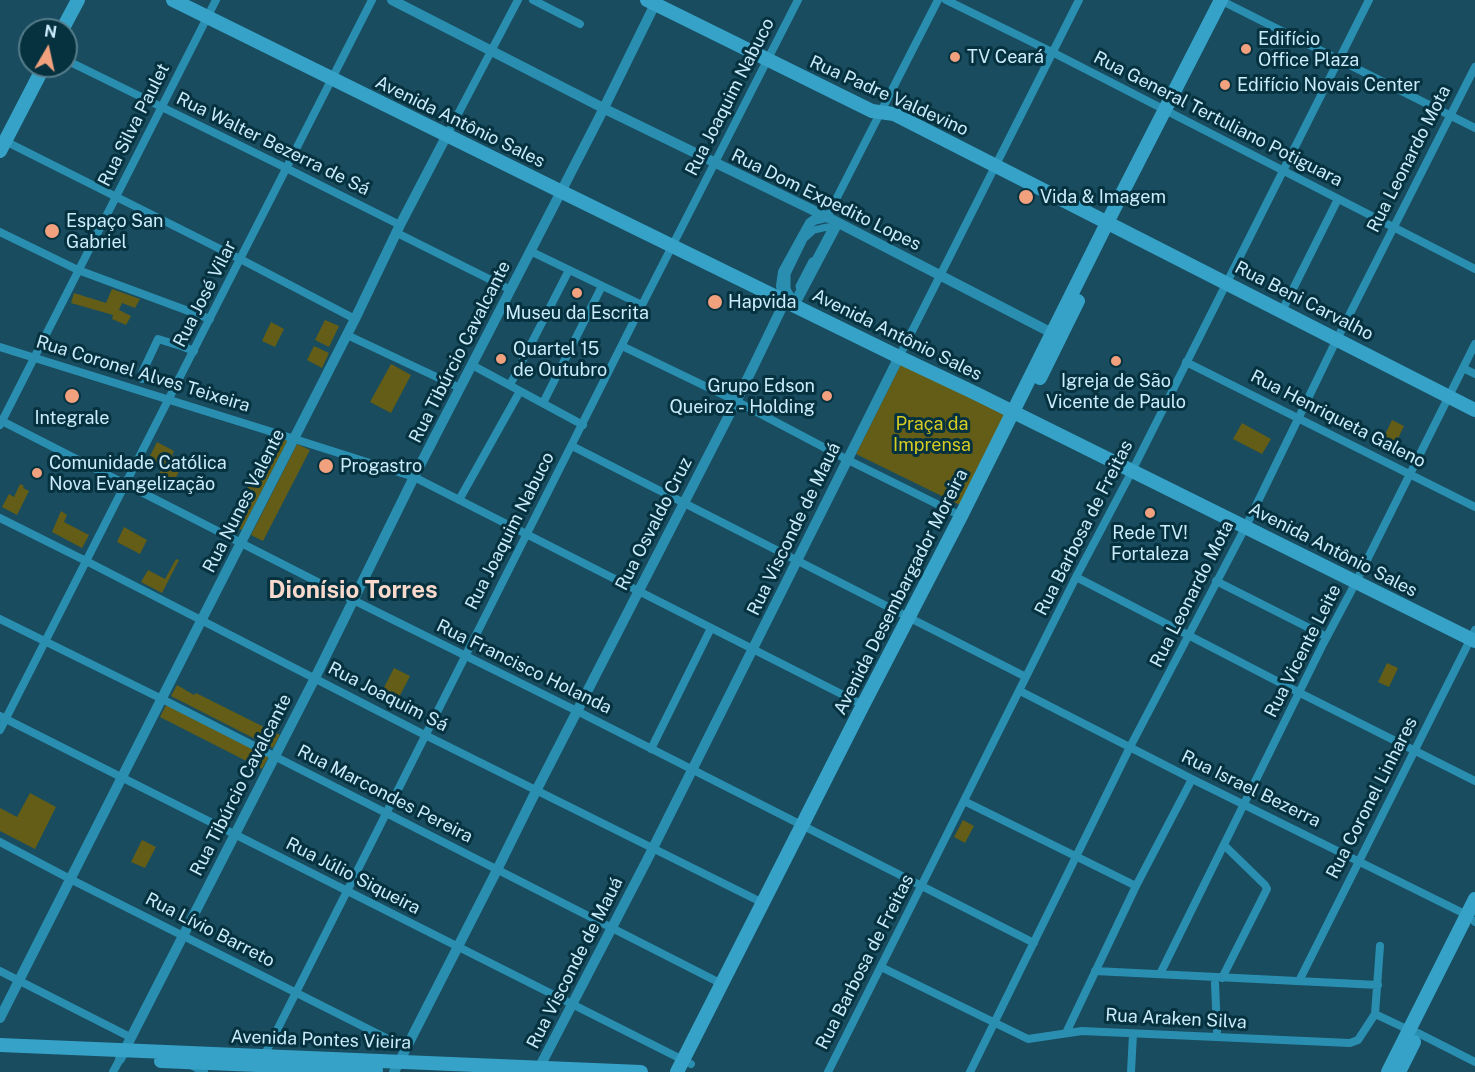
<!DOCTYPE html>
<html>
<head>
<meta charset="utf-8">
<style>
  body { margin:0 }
  #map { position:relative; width:1475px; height:1072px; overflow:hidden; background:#194c5e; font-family:"Public Sans",sans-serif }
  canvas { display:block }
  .north { position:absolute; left:18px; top:18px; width:60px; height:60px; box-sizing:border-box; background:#06313f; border:2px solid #547c8a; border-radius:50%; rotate:9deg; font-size:16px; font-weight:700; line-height:24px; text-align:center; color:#caecfb }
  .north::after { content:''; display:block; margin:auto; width:21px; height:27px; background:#f1a17d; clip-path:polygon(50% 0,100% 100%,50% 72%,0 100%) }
</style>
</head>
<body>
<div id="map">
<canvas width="1475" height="1072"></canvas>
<div class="north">N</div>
</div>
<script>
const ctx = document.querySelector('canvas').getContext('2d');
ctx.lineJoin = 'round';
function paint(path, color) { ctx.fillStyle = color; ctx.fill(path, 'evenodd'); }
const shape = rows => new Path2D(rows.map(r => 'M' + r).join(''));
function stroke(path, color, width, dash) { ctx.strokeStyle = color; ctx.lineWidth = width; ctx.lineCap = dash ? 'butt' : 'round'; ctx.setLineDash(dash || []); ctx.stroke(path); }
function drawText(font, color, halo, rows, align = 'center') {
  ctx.font = font + ' "Public Sans",sans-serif'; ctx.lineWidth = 6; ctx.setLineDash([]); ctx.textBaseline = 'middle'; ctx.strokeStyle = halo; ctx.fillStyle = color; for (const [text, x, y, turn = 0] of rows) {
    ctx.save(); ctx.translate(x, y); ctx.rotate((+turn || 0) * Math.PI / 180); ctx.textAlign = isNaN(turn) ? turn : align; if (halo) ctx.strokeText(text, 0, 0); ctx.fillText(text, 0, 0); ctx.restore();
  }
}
const green = shape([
  [112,289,140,299,135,308,122,303,119,310,131,316,126,325,112,319,113,315,71,303,74,293,106,303],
  [325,320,339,326,329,347,315,340],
  [271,322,284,329,275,347,262,341],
  [314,346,329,353,322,368,307,360],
  [902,362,1008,414,962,506,856,454],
  [391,364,411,375,391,413,370,402],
  [1392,420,1404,426,1393,449,1381,443],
  [1242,423,1271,439,1262,454,1233,439],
  [274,436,288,440,242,530,229,524],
  [157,442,174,451,172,455,184,461,169,492,154,485,163,466,149,458],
  [297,444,310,450,263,541,251,535],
  [20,484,24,486,23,488,29,491,17,515,2,507,9,494,14,497],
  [61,511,67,515,64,522,89,535,82,548,52,532],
  [124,527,147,540,140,554,117,542],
  [176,559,179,560,162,593,141,582,148,570,165,579],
  [1387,663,1398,668,1389,687,1378,682],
  [394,668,410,676,394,707,378,699],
  [177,685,194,695,196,693,280,735,273,748,171,696],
  [166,705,269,756,262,769,160,717],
  [30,793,56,807,35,849,0,831,0,808,17,817],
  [963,820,974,826,965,843,954,837],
  [142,840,156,847,145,868,131,862]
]);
const pedestrian = shape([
  [827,227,832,228,815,260,812,261,799,286,800,290,795,299,791,296,787,289,787,274,804,239,814,230,827,227]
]);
const minor = shape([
  [533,0,580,24],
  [946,0,1052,52,1475,269],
  [1223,0,1228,4,1475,128],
  [66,60,286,168,400,225],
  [447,135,518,0],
  [5,141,246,262,355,319],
  [827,217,938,0],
  [0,232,78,270,210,319],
  [397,233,511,290],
  [530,251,642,305],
  [795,306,839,223],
  [1282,311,1338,199],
  [347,335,460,388],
  [622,346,736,401,846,459,961,516],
  [0,347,285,436,414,477,863,705],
  [899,357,1079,0],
  [1186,362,1475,507],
  [472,365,583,425],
  [1463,368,1475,374],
  [142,379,142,373,158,339,181,346,194,351],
  [510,385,569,270],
  [543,403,602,286],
  [0,420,347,597,577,711,1034,943],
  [0,425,216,0],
  [572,446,1026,677],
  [459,500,520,391],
  [0,518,90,563,417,731,763,903],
  [1076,577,1300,693,1475,781],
  [1216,581,1327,637],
  [0,619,168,702,722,984],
  [1020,691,1192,779,1467,915],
  [0,716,691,1064],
  [0,730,372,0],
  [651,749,711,628],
  [964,801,1136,886],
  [0,842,74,881,406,1048],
  [1474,921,1475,922],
  [881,967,1028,1039,1082,1031,1350,1043,1358,1040,1375,1014,1380,946],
  [0,971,130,1037],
  [1095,971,1378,985],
  [1160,974,1323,644,1356,582,1475,344],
  [1222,978,1267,889,1265,885,1224,845],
  [1299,981,1475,630],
  [1215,983,1217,1031],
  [1375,1014,1409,1030],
  [1066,1033,1136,886,1192,779],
  [1418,1033,1475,1062],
  [264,1056,642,305,798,0],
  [191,1065,204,1072],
  [113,1072,120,1059],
  [828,1072,1076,577,1132,471,1369,0],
  [970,1072,1130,747,1246,526,1333,347,1475,67],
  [1131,1072,1133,1034]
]);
const tertiary = shape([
  [392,0,609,111,827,217,1052,333],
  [0,1018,201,621,355,319,400,225,447,135],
  [120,1059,315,678,414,477,600,116,657,0],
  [394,1072,497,870,536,791,741,392,785,301,781,286,783,272,810,223,814,220,827,217],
  [537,1072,646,862,899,357]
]);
const primary = shape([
  [173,0,560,191,899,357,975,393,1475,641],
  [647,0,872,111,894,114,1475,410],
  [62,30,78,0],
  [0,151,44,66],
  [1040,378,1078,301],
  [0,1045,641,1072],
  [161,1061,376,1070],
  [677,1072,863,705,961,516,1112,213,1221,0],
  [1388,1072,1475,899],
  [1399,1072,1414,1042]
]);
const markers = [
  [1246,49,6,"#f1a17d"],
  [955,57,6,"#f1a17d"],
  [1225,85,6,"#f1a17d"],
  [1026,197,8,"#f1a17d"],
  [52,231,8,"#f1a17d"],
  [577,293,6,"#f1a17d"],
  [715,302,8,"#f1a17d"],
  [501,359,6,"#f1a17d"],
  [1116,361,6,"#f1a17d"],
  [72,396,8,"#f1a17d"],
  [827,396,6,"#f1a17d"],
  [326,466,8,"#f1a17d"],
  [37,473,6,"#f1a17d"],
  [1150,513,6,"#f1a17d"]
];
const poiNames = [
  ["Edifício",1258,39],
  ["Office Plaza",1258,60],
  ["TV Ceará",967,57],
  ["Edifício Novais Center",1237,85],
  ["Vida & Imagem",1040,197],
  ["Espaço San",66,221],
  ["Gabriel",66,242],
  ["Hapvida",728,302],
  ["Museu da Escrita",577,313,"center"],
  ["Quartel 15",513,349],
  ["de Outubro",513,370],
  ["Igreja de São",1116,381,"center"],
  ["Vicente de Paulo",1116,402,"center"],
  ["Grupo Edson",815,386,"right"],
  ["Queiroz - Holding",815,407,"right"],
  ["Integrale",72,418,"center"],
  ["Comunidade Católica",49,463],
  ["Nova Evangelização",49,484],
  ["Progastro",340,466],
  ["Rede TV!",1150,533,"center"],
  ["Fortaleza",1150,554,"center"]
];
const streetNames = [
  ["Rua Padre Valdevino",889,96,24],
  ["Rua Joaquim Nabuco",730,97,-63],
  ["Rua General Tertuliano Potiguara",1218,119,27],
  ["Avenida Antônio Sales",460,122,26],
  ["Rua Silva Paulet",134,125,-63],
  ["Rua Walter Bezerra de Sá",273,144,26],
  ["Rua Leonardo Mota",1409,159,-63],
  ["Rua Dom Expedito Lopes",826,200,26],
  ["Rua José Vilar",205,294,-63],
  ["Rua Beni Carvalho",1304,301,27],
  ["Avenida Antônio Sales",897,335,26],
  ["Rua Tibúrcio Cavalcante",460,352,-63],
  ["Rua Coronel Alves Teixeira",143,374,17],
  ["Rua Henriqueta Galeno",1338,419,27],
  ["Rua Nunes Valente",244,501,-63],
  ["Rua Osvaldo Cruz",654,524,-63],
  ["Rua Barbosa de Freitas",1084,528,-63],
  ["Rua Visconde de Mauá",794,529,-64],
  ["Rua Joaquim Nabuco",510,531,-63],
  ["Avenida Antônio Sales",1333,550,27],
  ["Avenida Desembargador Moreira",901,592,-63],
  ["Rua Leonardo Mota",1192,594,-63],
  ["Rua Vicente Leite",1303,651,-63],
  ["Rua Francisco Holanda",524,667,26],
  ["Rua Joaquim Sá",388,697,27],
  ["Rua Tibúrcio Cavalcante",241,785,-63],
  ["Rua Israel Bezerra",1251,789,26],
  ["Rua Marcondes Pereira",385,794,27],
  ["Rua Coronel Linhares",1372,798,-63],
  ["Rua Júlio Siqueira",353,876,27],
  ["Rua Lívio Barreto",210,930,27],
  ["Rua Barbosa de Freitas",865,962,-63],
  ["Rua Visconde de Mauá",575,963,-63],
  ["Rua Araken Silva",1176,1019,3],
  ["Avenida Pontes Vieira",321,1040,2]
];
const parkNames = [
  ["Praça da",932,424],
  ["Imprensa",932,445]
];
const districtNames = [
  ["Dionísio Torres",353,591]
];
paint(green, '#635d17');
stroke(pedestrian, '#2a8eb0', 7);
stroke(minor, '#2a8eb0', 8);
stroke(tertiary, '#2a8eb0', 10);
stroke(primary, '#36a2c8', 14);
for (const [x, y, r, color] of markers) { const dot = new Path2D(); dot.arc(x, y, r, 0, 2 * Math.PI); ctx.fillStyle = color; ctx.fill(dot); stroke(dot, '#06313f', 2); }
drawText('18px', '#caecfb', '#06313f', poiNames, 'left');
drawText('18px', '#caecfb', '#06313f', streetNames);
drawText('18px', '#d6cb23', '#06313f', parkNames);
drawText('bold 24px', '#f9d9cb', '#06313f', districtNames);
</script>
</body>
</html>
